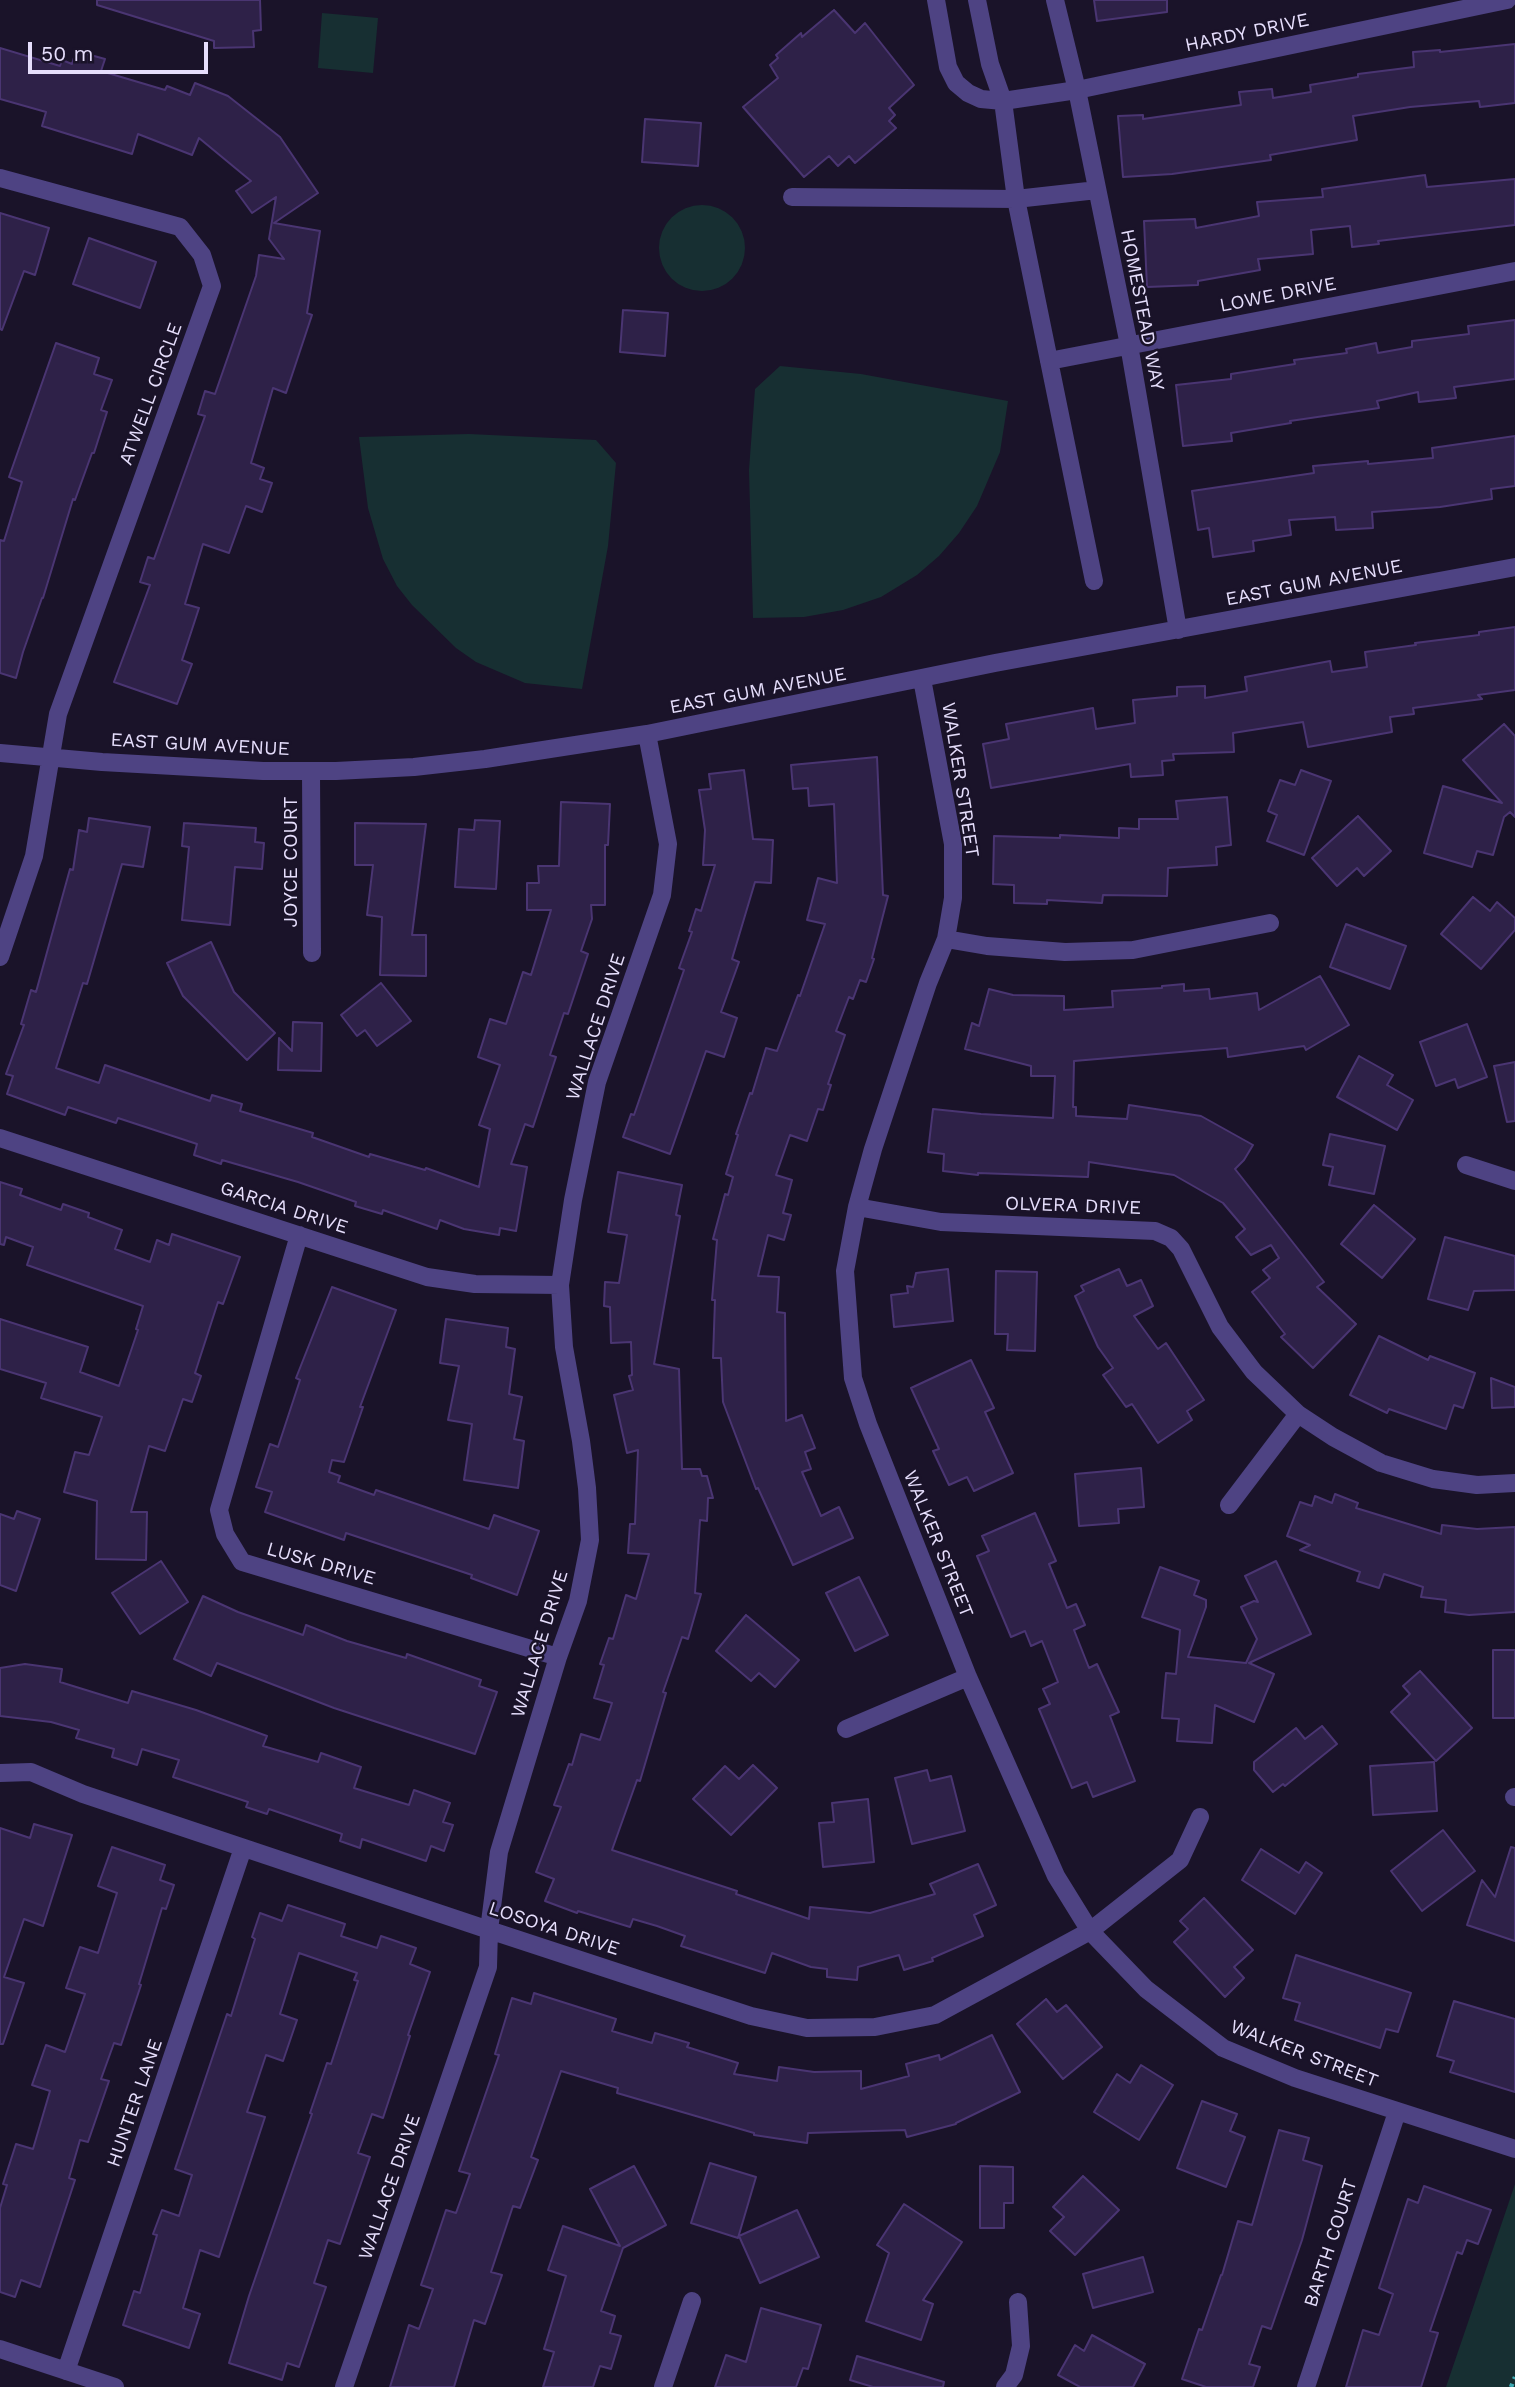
<!DOCTYPE html>
<html>
<head>
<meta charset="utf-8">
<style>
  body { margin:0 }
  #map { position:relative; width:1515px; height:2387px; overflow:hidden; background:#1a1329; font-family:"Work Sans",sans-serif }
  canvas { display:block }
  .scale { position:absolute; left:28px; top:42px; width:180px; height:32px; box-sizing:border-box; border:4px solid #e6defc; border-top:0; padding-left:9px; font-size:21px; line-height:24px; white-space:nowrap; color:#e6defc; -webkit-text-stroke:5px #1a1329; paint-order:stroke }
</style>
</head>
<body>
<div id="map">
<canvas width="1515" height="2387"></canvas>
<div class="scale">50 m</div>
</div>
<script>
const ctx = document.querySelector('canvas').getContext('2d');
ctx.lineJoin = 'round';
function paint(path, color) { ctx.fillStyle = color; ctx.fill(path, 'evenodd'); }
const shape = rows => new Path2D(rows.map(r => 'M' + r).join(''));
function stroke(path, color, width, dash) { ctx.strokeStyle = color; ctx.lineWidth = width; ctx.lineCap = dash ? 'butt' : 'round'; ctx.setLineDash(dash || []); ctx.stroke(path); }
function drawText(font, color, halo, rows, align = 'center') {
  ctx.font = font + ' "Work Sans",sans-serif'; ctx.lineWidth = 5; ctx.setLineDash([]); ctx.textBaseline = 'middle'; ctx.strokeStyle = halo; ctx.fillStyle = color; for (const [text, x, y, turn = 0] of rows) {
    ctx.save(); ctx.translate(x, y); ctx.rotate((+turn || 0) * Math.PI / 180); ctx.textAlign = isNaN(turn) ? turn : align; if (halo) ctx.strokeText(text, 0, 0); ctx.fillText(text, 0, 0); ctx.restore();
  }
}
const green = shape([
  [322,13,378,18,373,73,318,68],
  '659 248a43 43 0 1 1 86 0a43 43 0 1 1-86 0Z',
  [780,366,861,374,1008,401,1000,452,977,506,959,533,939,556,917,575,881,597,843,610,804,617,753,618,749,470,755,389],
  [469,434,596,440,616,463,608,546,582,689,525,683,476,662,456,648,412,605,397,586,383,559,368,508,359,437],
  [1515,2184,1515,2387,1446,2387,1512,2193]
]);
const building = shape([
  [97,0,260,0,261,30,253,31,254,47,214,48,214,41,97,5,97,0],
  [1094,0,1167,0,1167,12,1097,21,1094,0],
  [834,10,855,33,865,23,914,85,889,108,895,115,889,121,896,128,855,163,849,156,838,166,829,156,804,177,743,107,778,78,770,65,778,58,776,55,801,33,802,37,834,10],
  [1515,44,1515,103,1480,107,1479,101,1410,107,1353,116,1357,140,1270,155,1271,160,1172,174,1123,177,1118,116,1143,115,1143,119,1241,105,1239,92,1272,89,1273,98,1311,92,1310,85,1358,77,1358,74,1414,67,1413,52,1440,50,1440,52,1515,44],
  [0,48,60,66,62,60,72,64,76,51,105,59,101,71,165,90,167,86,190,95,195,83,228,96,280,137,318,193,274,223,320,231,307,313,312,315,286,393,273,388,251,463,264,468,260,479,272,483,262,512,246,506,229,553,203,544,185,604,199,608,182,660,192,664,177,704,114,682,150,585,140,582,148,557,154,559,205,416,198,414,205,391,215,394,256,276,259,255,284,259,269,239,276,197,252,213,236,191,251,181,199,138,192,155,138,134,132,154,42,126,46,112,0,99,0,48],
  [645,119,701,123,698,166,642,162,645,119],
  [1425,175,1427,187,1515,179,1515,225,1378,241,1379,244,1352,247,1350,226,1311,230,1313,254,1258,259,1260,270,1198,281,1198,285,1147,287,1144,221,1195,219,1196,228,1259,216,1257,202,1323,197,1322,189,1425,175],
  [0,213,49,228,35,275,24,271,2,330,0,329,0,213],
  [89,238,156,262,140,308,73,284,89,238],
  [623,310,668,313,665,356,620,352,623,310],
  [1515,320,1515,379,1454,387,1456,398,1419,402,1418,392,1377,401,1379,408,1290,421,1291,423,1231,433,1232,441,1183,446,1176,385,1231,379,1231,374,1295,364,1294,360,1347,353,1346,349,1376,343,1378,353,1412,347,1412,341,1469,334,1468,326,1515,320],
  [56,343,99,358,94,374,112,380,101,410,107,412,94,453,92,453,75,500,73,499,43,598,42,598,23,652,16,678,0,673,0,540,4,541,22,482,9,477,56,343],
  [1515,436,1515,486,1491,489,1492,499,1440,507,1372,512,1373,528,1336,530,1335,517,1289,520,1291,535,1253,541,1254,551,1213,557,1209,528,1198,530,1192,491,1314,473,1313,466,1368,461,1368,464,1433,458,1432,448,1515,436],
  [1515,627,1515,690,1478,695,1482,699,1413,708,1414,714,1390,717,1392,732,1308,747,1303,722,1233,733,1234,752,1173,754,1174,760,1162,761,1163,775,1131,777,1130,764,991,788,983,744,1009,739,1006,724,1093,708,1096,729,1135,723,1133,700,1177,696,1177,687,1205,686,1205,698,1247,691,1245,677,1330,661,1332,672,1367,667,1365,652,1416,645,1415,643,1479,635,1479,632,1515,627],
  [1504,724,1515,736,1515,817,1510,812,1504,817,1493,855,1477,851,1472,867,1424,853,1443,786,1502,803,1463,760,1504,724],
  [877,757,883,895,888,896,872,958,874,959,866,982,860,980,853,999,849,997,836,1031,845,1035,828,1084,831,1085,823,1110,818,1109,807,1141,790,1135,776,1175,792,1180,783,1213,791,1215,784,1240,768,1235,758,1276,779,1277,777,1312,785,1313,786,1421,802,1415,815,1448,805,1452,811,1469,802,1472,821,1516,839,1507,853,1538,793,1565,758,1488,756,1489,723,1402,721,1358,713,1358,715,1300,712,1300,717,1240,713,1239,725,1194,728,1195,733,1177,726,1174,738,1135,736,1134,750,1093,752,1094,766,1048,777,1051,798,995,800,996,825,924,807,920,818,878,837,883,834,804,809,806,808,788,793,789,791,765,877,757],
  [744,770,753,839,773,840,771,883,755,882,732,959,739,962,721,1012,737,1018,724,1057,706,1051,670,1154,623,1137,631,1114,634,1115,684,970,679,968,692,932,689,931,696,909,701,911,715,865,703,865,705,830,699,790,711,789,709,774,744,770],
  [1301,770,1331,781,1304,855,1267,841,1277,815,1268,811,1280,780,1295,785,1301,770],
  [1227,797,1231,845,1216,847,1217,865,1168,868,1167,896,1103,895,1102,903,1047,900,1047,904,1014,903,1014,885,993,884,994,836,1060,838,1060,835,1119,838,1119,828,1139,829,1139,819,1178,819,1176,801,1227,797],
  [561,802,610,804,608,845,605,845,605,905,591,905,592,919,581,951,588,954,568,1014,564,1013,550,1055,556,1057,533,1127,525,1124,511,1164,527,1167,516,1231,500,1228,499,1235,464,1229,440,1220,437,1229,383,1210,382,1214,355,1206,356,1202,298,1182,222,1160,221,1164,194,1155,197,1144,118,1118,116,1123,68,1107,65,1115,7,1094,13,1076,6,1074,24,1025,21,1024,31,990,36,992,70,869,73,870,79,830,87,832,89,818,150,827,143,867,122,864,87,984,83,983,56,1068,99,1083,105,1065,210,1101,212,1095,242,1104,240,1111,313,1133,312,1137,369,1157,370,1154,425,1170,426,1168,479,1187,490,1129,479,1125,500,1065,478,1057,490,1019,506,1024,523,972,531,975,551,910,527,910,527,883,539,883,538,866,559,866,561,802],
  [1358,816,1391,851,1364,876,1357,868,1337,886,1312,858,1358,816],
  [475,820,500,821,496,889,455,887,459,829,474,830,475,820],
  [184,823,256,828,255,842,264,843,262,869,235,867,230,925,182,920,189,847,182,846,184,823],
  [355,823,426,824,412,935,426,935,426,976,380,975,382,917,367,915,373,865,355,865,355,823],
  [1473,897,1490,911,1497,902,1515,918,1515,930,1481,969,1441,934,1473,897],
  [1346,924,1406,946,1390,989,1330,967,1346,924],
  [211,942,234,992,275,1033,247,1060,183,996,167,963,211,942],
  [1320,976,1349,1025,1306,1050,1304,1046,1228,1057,1227,1048,1074,1061,1073,1107,1076,1107,1076,1116,1127,1119,1129,1105,1201,1116,1253,1145,1244,1160,1235,1169,1324,1282,1317,1287,1356,1324,1313,1368,1281,1337,1285,1334,1252,1292,1270,1278,1263,1270,1279,1258,1271,1245,1251,1255,1236,1237,1245,1229,1223,1203,1174,1175,1089,1162,1088,1177,978,1173,978,1175,943,1171,944,1154,928,1152,933,1109,981,1114,1053,1118,1055,1076,1031,1076,1031,1066,965,1049,972,1023,979,1026,989,989,1013,995,1064,996,1064,1010,1113,1007,1112,991,1162,988,1162,986,1184,984,1184,991,1209,989,1210,999,1257,993,1259,1010,1320,976],
  [381,983,411,1021,377,1046,365,1030,357,1036,341,1015,381,983],
  [293,1022,322,1023,321,1071,278,1070,279,1038,292,1051,293,1022],
  [1467,1024,1487,1077,1458,1088,1455,1079,1436,1086,1420,1042,1467,1024],
  [1359,1056,1393,1075,1387,1085,1413,1100,1397,1130,1337,1097,1359,1056],
  [1515,1062,1515,1121,1507,1122,1494,1066,1515,1062],
  [1330,1134,1385,1146,1374,1194,1329,1185,1333,1167,1323,1165,1330,1134],
  [618,1172,682,1185,676,1215,680,1216,654,1364,679,1369,682,1469,700,1469,702,1476,707,1476,713,1498,708,1498,707,1521,700,1520,695,1593,701,1594,688,1639,682,1637,663,1692,666,1693,640,1781,637,1780,612,1850,737,1891,736,1894,809,1919,810,1907,870,1913,935,1894,930,1884,978,1864,996,1905,974,1915,983,1936,932,1958,933,1961,904,1970,899,1955,858,1967,857,1980,827,1977,827,1969,811,1967,772,1953,765,1973,681,1946,685,1936,657,1926,633,1919,630,1927,578,1911,577,1913,545,1901,554,1879,536,1872,561,1807,554,1805,569,1764,572,1765,581,1734,600,1740,612,1703,594,1698,604,1665,600,1664,609,1638,613,1639,626,1595,636,1599,649,1554,628,1553,630,1524,635,1524,638,1450,627,1453,614,1395,633,1390,629,1376,632,1375,631,1342,611,1343,610,1307,604,1306,605,1282,619,1283,627,1235,608,1232,618,1172],
  [0,1182,22,1189,20,1195,61,1210,63,1204,89,1213,88,1217,122,1230,115,1249,150,1262,157,1240,169,1245,172,1234,240,1257,223,1304,218,1302,195,1373,201,1376,192,1402,183,1399,165,1451,149,1446,131,1512,147,1512,146,1560,96,1559,97,1501,64,1492,75,1452,89,1455,102,1417,41,1398,46,1383,0,1369,0,1319,88,1347,80,1372,119,1386,138,1330,136,1329,143,1306,27,1265,33,1247,6,1237,4,1245,0,1244,0,1182],
  [1374,1205,1415,1239,1382,1278,1341,1244,1374,1205],
  [1445,1237,1515,1256,1515,1290,1474,1291,1468,1310,1428,1299,1445,1237],
  [948,1269,953,1321,894,1327,891,1295,908,1293,907,1286,913,1287,916,1273,948,1269],
  [1119,1269,1127,1286,1141,1280,1153,1306,1134,1316,1158,1349,1166,1343,1204,1400,1187,1411,1192,1420,1158,1443,1132,1404,1126,1407,1103,1375,1113,1368,1098,1347,1075,1296,1084,1291,1081,1286,1119,1269],
  [996,1271,1037,1272,1035,1351,1007,1350,1008,1334,995,1334,996,1271],
  [332,1287,396,1310,360,1407,363,1407,344,1462,332,1460,329,1472,340,1476,338,1482,374,1495,376,1490,489,1529,494,1515,539,1531,517,1595,471,1578,472,1575,346,1533,344,1540,265,1512,272,1492,256,1487,270,1444,278,1447,300,1380,296,1378,332,1287],
  [446,1319,508,1328,506,1347,515,1349,509,1394,522,1397,514,1439,524,1441,518,1488,464,1480,472,1424,448,1420,459,1366,440,1363,446,1319],
  [1379,1336,1428,1360,1430,1356,1475,1373,1463,1408,1454,1405,1446,1429,1389,1409,1387,1413,1350,1395,1379,1336],
  [971,1360,994,1408,985,1412,1013,1473,974,1491,967,1477,949,1485,933,1451,939,1449,911,1388,971,1360],
  [1491,1378,1515,1387,1515,1407,1492,1408,1491,1378],
  [1141,1468,1144,1507,1118,1509,1119,1523,1079,1526,1075,1474,1141,1468],
  [1335,1494,1358,1503,1356,1508,1441,1534,1442,1525,1477,1529,1515,1527,1515,1612,1469,1615,1445,1612,1446,1600,1421,1597,1423,1587,1384,1574,1379,1588,1357,1581,1360,1572,1300,1550,1310,1545,1287,1536,1300,1502,1312,1506,1315,1496,1332,1503,1335,1494],
  [17,1511,40,1519,16,1591,0,1585,0,1514,14,1519,17,1511],
  [1035,1513,1056,1561,1049,1564,1067,1608,1076,1604,1085,1625,1074,1630,1089,1668,1097,1664,1119,1712,1110,1716,1135,1781,1093,1797,1087,1782,1072,1788,1039,1709,1050,1704,1043,1689,1058,1682,1042,1641,1031,1646,1025,1631,1011,1637,977,1556,989,1551,982,1536,1035,1513],
  [161,1561,188,1602,140,1634,112,1593,161,1561],
  [1276,1561,1311,1634,1249,1663,1274,1674,1254,1722,1215,1705,1212,1743,1177,1741,1179,1719,1162,1718,1166,1673,1176,1674,1180,1630,1142,1617,1160,1567,1199,1581,1194,1595,1206,1600,1206,1607,1188,1657,1246,1663,1257,1639,1241,1607,1254,1601,1258,1602,1245,1576,1276,1561],
  [859,1577,888,1635,855,1651,826,1593,859,1577],
  [203,1596,238,1612,303,1635,306,1625,347,1641,406,1658,407,1654,481,1680,479,1686,497,1692,475,1754,334,1708,217,1663,211,1676,174,1659,203,1596],
  [746,1615,799,1660,775,1687,759,1673,751,1681,716,1651,746,1615],
  [1493,1650,1515,1650,1515,1718,1493,1718,1493,1650],
  [25,1664,62,1669,60,1682,128,1703,132,1691,196,1710,267,1736,263,1746,318,1762,321,1753,361,1767,354,1788,409,1805,414,1790,450,1803,443,1822,453,1825,444,1851,431,1846,426,1861,362,1839,360,1848,340,1841,342,1834,269,1809,267,1814,246,1807,248,1802,173,1777,179,1760,142,1749,137,1765,112,1757,114,1749,76,1738,79,1730,51,1722,0,1716,0,1668,25,1664],
  [1420,1671,1472,1728,1436,1761,1391,1712,1410,1694,1403,1686,1420,1671],
  [1322,1726,1337,1744,1285,1786,1283,1784,1273,1792,1254,1770,1254,1762,1296,1728,1305,1739,1322,1726],
  [1434,1762,1437,1811,1373,1815,1370,1766,1434,1762],
  [753,1765,777,1788,731,1835,693,1799,725,1766,739,1779,753,1765],
  [927,1770,930,1781,951,1776,965,1831,912,1844,895,1778,927,1770],
  [868,1799,874,1862,823,1867,819,1823,834,1822,832,1803,868,1799],
  [34,1824,72,1835,43,1926,24,1919,4,1977,24,1983,3,2044,0,2044,0,1828,30,1838,34,1824],
  [1443,1830,1475,1871,1422,1911,1391,1871,1443,1830],
  [112,1847,165,1865,160,1880,174,1885,166,1909,162,1908,139,1984,141,1985,121,2045,114,2043,101,2079,109,2081,88,2142,80,2140,69,2178,75,2180,40,2287,21,2280,15,2297,0,2292,0,2208,7,2185,3,2184,16,2144,33,2149,50,2091,32,2085,46,2045,65,2052,85,1994,66,1988,80,1947,98,1953,117,1893,98,1886,112,1847],
  [1511,1847,1515,1848,1515,1941,1467,1925,1482,1880,1495,1897,1511,1847],
  [1261,1849,1299,1873,1306,1862,1322,1873,1295,1914,1242,1880,1261,1849],
  [1204,1898,1253,1950,1234,1967,1244,1978,1225,1997,1174,1942,1188,1929,1180,1921,1204,1898],
  [288,1905,345,1924,341,1936,377,1948,381,1936,416,1948,410,1964,430,1972,408,2035,410,2036,383,2118,372,2114,358,2153,370,2157,340,2244,328,2240,314,2283,326,2287,299,2367,287,2363,282,2380,229,2363,249,2296,312,2114,310,2113,327,2063,331,2064,358,1981,354,1980,357,1973,299,1953,280,2014,297,2020,283,2061,266,2055,247,2112,265,2117,219,2257,200,2250,183,2308,200,2314,189,2348,123,2325,134,2291,140,2293,157,2235,153,2234,162,2210,179,2216,192,2175,175,2169,227,2014,231,2016,255,1939,252,1937,260,1913,282,1921,288,1905],
  [1296,1955,1411,1993,1398,2032,1386,2029,1380,2048,1295,2020,1300,2003,1283,1998,1296,1955],
  [534,1993,616,2019,612,2031,652,2043,655,2033,689,2043,687,2047,738,2063,734,2074,777,2081,779,2067,814,2072,861,2071,861,2089,909,2076,906,2064,939,2055,940,2060,992,2035,1020,2092,956,2123,956,2124,907,2137,905,2130,808,2133,807,2143,754,2135,754,2133,617,2093,618,2088,561,2071,531,2157,538,2160,520,2208,513,2206,491,2272,502,2275,485,2324,474,2320,454,2387,390,2387,409,2325,419,2329,433,2289,421,2285,446,2210,456,2213,470,2174,459,2171,499,2055,495,2054,512,1998,531,2004,534,1993],
  [1046,1999,1057,2012,1066,2005,1102,2047,1063,2079,1017,2024,1046,1999],
  [1454,2001,1515,2019,1515,2092,1450,2072,1454,2061,1437,2056,1454,2001],
  [1141,2065,1173,2085,1139,2140,1094,2112,1117,2074,1130,2083,1141,2065],
  [1202,2101,1237,2114,1230,2131,1245,2137,1226,2187,1177,2168,1202,2101],
  [1279,2130,1309,2138,1303,2160,1322,2166,1302,2240,1271,2329,1262,2326,1249,2364,1260,2367,1253,2387,1206,2387,1182,2379,1199,2329,1202,2330,1221,2275,1222,2275,1238,2221,1252,2225,1279,2130],
  [710,2163,756,2177,738,2238,691,2223,710,2163],
  [634,2166,666,2225,623,2248,601,2311,615,2316,610,2333,621,2336,611,2369,600,2366,593,2387,543,2387,554,2352,544,2349,566,2276,548,2270,563,2226,620,2246,590,2189,634,2166],
  [980,2166,1013,2167,1013,2203,1004,2203,1004,2228,980,2228,980,2166],
  [1083,2176,1119,2210,1075,2255,1050,2231,1064,2217,1053,2207,1083,2176],
  [1424,2186,1491,2210,1478,2244,1467,2240,1462,2254,1457,2252,1430,2331,1438,2333,1421,2387,1346,2387,1363,2330,1379,2335,1393,2294,1379,2288,1408,2199,1418,2203,1424,2186],
  [904,2204,962,2242,923,2300,933,2304,921,2340,866,2321,889,2253,877,2245,904,2204],
  [797,2210,819,2257,760,2283,739,2236,797,2210],
  [1143,2257,1153,2292,1093,2308,1083,2274,1143,2257],
  [761,2308,821,2325,808,2369,803,2368,796,2387,715,2387,726,2355,746,2362,761,2308],
  [1092,2335,1145,2364,1133,2387,1080,2387,1058,2375,1075,2345,1084,2351,1092,2335],
  [857,2356,944,2382,943,2387,873,2387,850,2380,857,2356]
]);
const path = shape([
  [1511,2387,1515,2377]
]);
const minor = shape([
  [936,0,948,67,956,83,968,93,981,99,1003,101,1077,90,1507,0],
  [977,0,990,64,1003,101,1016,199,1097,190],
  [1055,0,1077,90,1129,345,1178,630],
  [0,178,180,227,202,255,212,286,58,714,34,856,0,957],
  [792,197,1016,199,1094,581],
  [1049,361,1515,271],
  [922,679,953,844,953,898,946,939,928,983,873,1149,857,1207,845,1271,853,1378,868,1424,968,1677,1056,1876,1090,1931,1146,1989,1223,2048,1295,2078,1515,2149],
  [0,753,102,762,263,771,336,771,414,767,485,759,647,734,995,663,1515,567],
  [311,771,312,953],
  [946,939,987,946,1065,952,1133,950,1270,923],
  [0,1138,427,1277,475,1284,560,1285],
  [1466,1165,1515,1181],
  [857,1207,941,1222,1155,1231,1171,1238,1181,1249,1220,1327,1254,1372,1298,1414,1333,1437,1381,1463,1433,1479,1477,1485,1515,1483],
  [299,1235,219,1510,225,1534,242,1562,558,1657],
  [1229,1505,1298,1414],
  [846,1729,968,1677],
  [0,1773,31,1772,83,1794,489,1930,751,2016,807,2028,875,2027,935,2015,1090,1931,1180,1860,1200,1817],
  [1514,1797,1515,1797],
  [0,2349,115,2387],
  [66,2371,243,1848],
  [344,2387,488,1967,489,1930,499,1852,558,1657,578,1601,590,1540,587,1488,581,1441,564,1347,560,1285,573,1200,597,1082,662,895,668,844,647,734],
  [663,2387,692,2301],
  [1005,2387,1014,2375,1021,2346,1018,2302],
  [1306,2387,1397,2112]
]);
const streetNames = [
  ["HARDY DRIVE",1247,33,-12],
  ["LOWE DRIVE",1278,295,-11],
  ["HOMESTEAD WAY",1142,310,79],
  ["ATWELL CIRCLE",151,394,-70],
  ["EAST GUM AVENUE",1314,583,-11],
  ["EAST GUM AVENUE",758,691,-11],
  ["EAST GUM AVENUE",200,745,3],
  ["WALKER STREET",960,780,81],
  ["JOYCE COURT",291,862,-90],
  ["WALLACE DRIVE",596,1027,-72],
  ["OLVERA DRIVE",1073,1206,2],
  ["GARCIA DRIVE",284,1208,18],
  ["WALKER STREET",938,1544,68],
  ["LUSK DRIVE",321,1564,16],
  ["WALLACE DRIVE",540,1644,-73],
  ["LOSOYA DRIVE",554,1929,18],
  ["WALKER STREET",1304,2054,21],
  ["HUNTER LANE",135,2103,-71],
  ["WALLACE DRIVE",390,2187,-71],
  ["BARTH COURT",1331,2243,-72]
];
paint(green, '#172f32');
paint(building, '#2e2148');
stroke(building, '#4a3572', 2);
stroke(path, '#3da8b1', 4.5, [3.5, 5]);
stroke(minor, '#4e4383', 18);
drawText('19px', '#e6defc', '#1a1329', streetNames);
</script>
</body>
</html>
